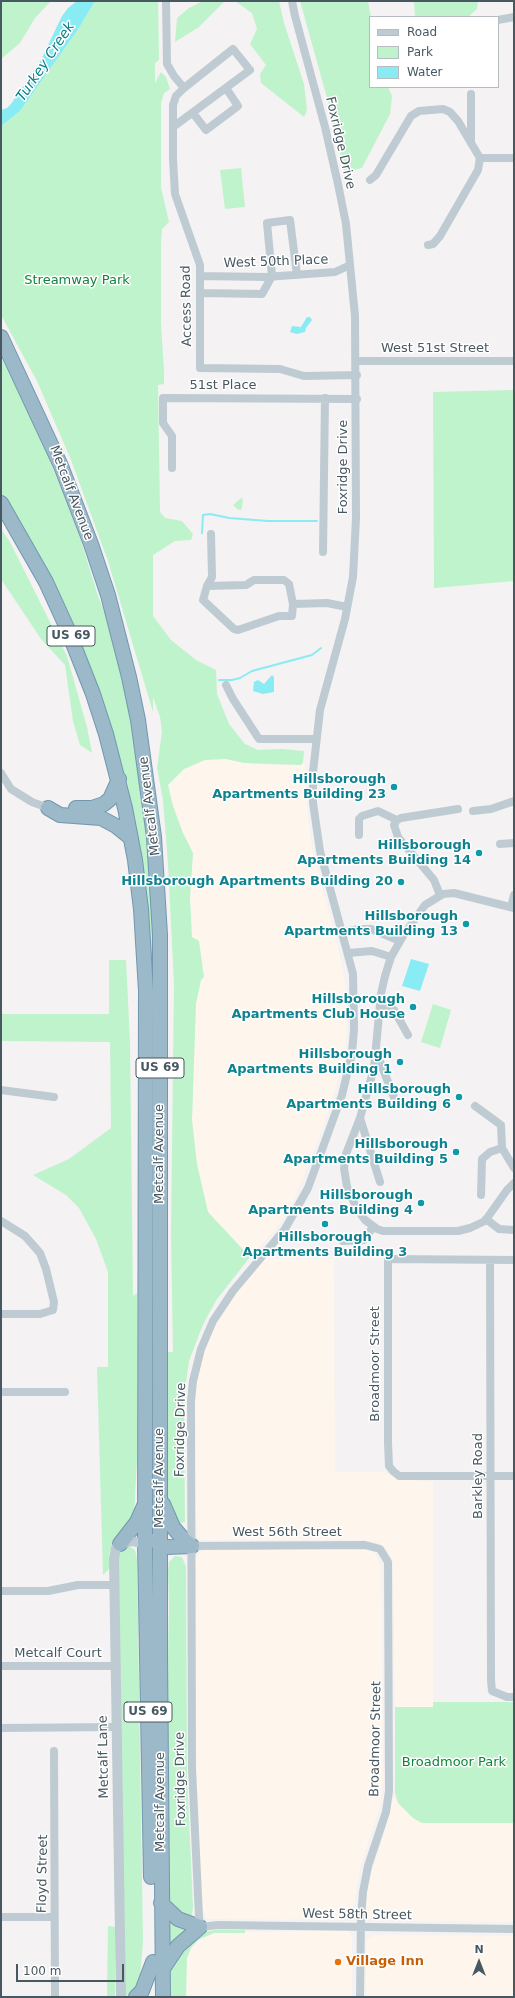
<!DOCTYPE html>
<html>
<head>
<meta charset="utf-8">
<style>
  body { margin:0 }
  #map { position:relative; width:515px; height:1998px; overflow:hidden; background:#f4f2f2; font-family:"DejaVu Sans",sans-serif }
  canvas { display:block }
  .frame { position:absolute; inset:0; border:2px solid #485861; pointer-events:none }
  .legend { position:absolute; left:369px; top:16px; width:130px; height:72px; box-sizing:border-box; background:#fff; border:1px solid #b6bcc0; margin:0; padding:5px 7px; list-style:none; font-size:12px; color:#485861 }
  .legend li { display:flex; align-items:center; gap:8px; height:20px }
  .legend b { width:20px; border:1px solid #b6bcc0 }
  .north { position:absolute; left:459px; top:1942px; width:40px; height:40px; -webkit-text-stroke:3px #fff; paint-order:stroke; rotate:0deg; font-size:11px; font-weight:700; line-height:16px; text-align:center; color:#485861 }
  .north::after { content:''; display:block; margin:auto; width:14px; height:18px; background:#485861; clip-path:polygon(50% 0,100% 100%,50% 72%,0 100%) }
  .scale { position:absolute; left:16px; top:1964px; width:108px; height:18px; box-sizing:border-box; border:2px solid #485861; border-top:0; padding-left:5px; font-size:12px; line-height:14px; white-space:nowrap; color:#485861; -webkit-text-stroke:3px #fff; paint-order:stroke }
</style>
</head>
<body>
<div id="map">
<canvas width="515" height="1998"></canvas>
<div class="frame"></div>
<ul class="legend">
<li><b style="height:5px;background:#bfcbd2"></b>Road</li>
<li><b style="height:11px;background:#bff3cc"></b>Park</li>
<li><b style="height:11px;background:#89ebf3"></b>Water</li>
</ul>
<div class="north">N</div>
<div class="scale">100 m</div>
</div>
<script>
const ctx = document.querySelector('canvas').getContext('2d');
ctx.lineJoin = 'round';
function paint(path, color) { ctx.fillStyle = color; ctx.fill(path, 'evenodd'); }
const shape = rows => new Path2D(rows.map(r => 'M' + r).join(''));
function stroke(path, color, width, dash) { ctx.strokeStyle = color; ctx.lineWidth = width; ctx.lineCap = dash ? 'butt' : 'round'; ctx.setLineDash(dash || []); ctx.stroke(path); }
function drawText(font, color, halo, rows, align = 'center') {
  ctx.font = font + ' "DejaVu Sans",sans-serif'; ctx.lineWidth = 3; ctx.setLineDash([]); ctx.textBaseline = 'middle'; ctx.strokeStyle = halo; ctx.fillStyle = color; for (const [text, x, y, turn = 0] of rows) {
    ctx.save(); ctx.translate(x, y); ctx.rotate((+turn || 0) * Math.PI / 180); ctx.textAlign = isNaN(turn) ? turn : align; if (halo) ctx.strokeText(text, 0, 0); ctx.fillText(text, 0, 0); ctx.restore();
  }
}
const commercial = shape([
  [226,759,244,763,267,765,301,765,305,763,307,809,312,848,340,956,347,995,346,1046,342,1067,323,1126,294,1200,276,1229,250,1257,208,1212,197,1164,192,1120,196,1003,201,980,199,941,192,937,190,899,193,853,183,833,173,806,168,785,184,769,205,760],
  [263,1259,334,1259,335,1472,385,1472,398,1480,433,1481,433,1707,395,1707,393,1563,392,1557,383,1546,377,1542,363,1540,201,1540,197,1534,194,1489,194,1398,203,1352,217,1317],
  [365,1549,375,1553,381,1566,383,1780,380,1807,360,1868,352,1918,343,1920,207,1919,202,1908,196,1801,196,1558,200,1552,207,1550],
  [393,1798,395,1798,413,1818,422,1823,514,1823,514,1922,375,1920,367,1917,365,1912,368,1883,384,1834],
  [344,1930,349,1932,352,1937,352,1997,186,1997,187,1958,191,1948,203,1937,214,1933],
  [375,1935,514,1936,514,1997,366,1997,366,1943,369,1938]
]);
const green = shape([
  [1,1,51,1,35,18,20,43,1,59],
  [95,1,158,1,159,60,155,63,155,83,161,72,166,77,170,89,164,93,161,103,161,188,169,222,162,229,161,244,161,323,164,372,164,384,158,385,160,512,165,518,182,521,193,534,191,540,175,541,153,555,153,616,171,640,196,660,216,670,217,694,229,724,245,744,258,750,282,749,304,751,303,762,301,765,244,763,226,759,205,760,184,769,168,785,173,806,183,833,193,853,190,899,192,937,199,941,204,977,201,980,196,1004,192,1120,197,1164,208,1212,250,1257,217,1299,209,1313,202,1327,189,1361,184,1395,185,1522,181,1523,178,1522,168,1500,166,1352,173,1352,171,1234,174,984,168,864,163,800,157,768,162,732,160,717,153,697,153,712,108,561,71,460,37,381,1,315,1,126,20,111,77,31],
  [203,1,225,1,199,27,175,42,177,18,189,8],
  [235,1,279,1,284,23,304,84,307,110,304,117,261,83,260,74,266,65,250,44,257,29,252,13],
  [300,1,368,1,371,17,370,87,388,87,392,96,390,114,362,168,344,172,331,112],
  [414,1,478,1,477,9,468,17,415,17],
  [241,168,245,207,225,209,220,170],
  [1,357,34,423,61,488,81,541,98,596,113,634,127,695,145,802,153,897,156,1388,153,1387,151,1343,150,1026,123,777,15,515,1,493],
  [514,390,514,581,434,588,433,392],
  [241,498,243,499,242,507,241,510,237,509,233,505],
  [1,529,10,542,67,656,87,727,92,753,80,745,73,721,65,665,41,639,1,579],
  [109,960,126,960,130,1042,133,1296,137,1293,138,1441,134,1515,112,1544,109,1555,109,1569,103,1575,97,1367,108,1367,108,1272,96,1239,79,1208,66,1195,33,1175,69,1159,111,1128,110,1042,1,1041,1,1014,109,1014],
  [433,1004,451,1010,440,1048,421,1042],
  [129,1546,135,1550,137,1559,143,1942,140,1977,137,1985,127,1996,125,1996,117,1560,120,1551],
  [175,1556,182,1557,186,1567,187,1777,193,1907,192,1915,188,1919,170,1903,169,1898,167,1692,169,1606,168,1570,169,1562],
  [433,1702,514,1702,514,1823,422,1823,413,1818,398,1803,395,1793,395,1707,433,1707],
  [168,1917,189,1927,170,1952],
  [108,1926,115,1927,115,1997,107,1997],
  [216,1930,245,1930,245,1933,214,1933,198,1940,191,1948,187,1958,186,1997,169,1997,169,1972,172,1961,202,1932]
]);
const water = shape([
  [77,1,95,1,77,31,20,111,1,126,1,110,7,108,11,104,41,60,62,16,68,8],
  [307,317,310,317,312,320,306,328,305,332,297,334,290,332,292,326,301,327],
  [272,675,274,677,274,692,263,694,253,691,254,682,258,680,264,684],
  [411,959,429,964,420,991,402,986]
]);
const stream = shape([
  [202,533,203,515,210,514,229,518,268,521,317,521],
  [219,680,232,680,240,678,252,671,312,655,321,648]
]);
const minor = shape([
  [166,1,167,64,174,76,184,88],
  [292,1,295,16,325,127,338,184,346,224,355,316,356,518,353,577,345,619,320,710,313,772,313,803,320,851,353,974,354,1029,352,1053,342,1095,308,1188,285,1229,233,1291,213,1321,201,1349,193,1381,191,1401,192,1768,199,1917,200,1927,218,1925,514,1929],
  [498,20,514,17],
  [471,94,471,143],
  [193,113,206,130,238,106,226,88],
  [173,127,250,70,233,49,184,88,176,96,173,105,173,159,175,194,200,265,200,368,280,369,304,376,357,375],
  [480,158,514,158],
  [370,180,376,175,411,116,419,111,443,109,450,112,458,121,480,158],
  [428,245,433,244,440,236,478,170,480,158],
  [200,276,266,277,307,274,335,272,350,265],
  [201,293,262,294,272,276,267,223,290,220,297,275],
  [357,361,514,361],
  [172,468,172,436,163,423,163,398,357,399],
  [211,534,212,577,207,586,203,600,234,629,238,630,279,616,292,616,293,604,327,603,347,607],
  [323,552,325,398],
  [207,586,246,585,254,580,284,580,289,584,293,604],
  [226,685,233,699,259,739,316,739],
  [1,773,11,789,32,802,48,808],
  [473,811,491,809,514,801],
  [359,835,359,819,362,816,378,811,397,820],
  [500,844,514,843],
  [440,895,434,880,398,837,394,825,397,820,401,818,458,809],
  [511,907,514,895],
  [514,908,454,893,443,894,425,905,403,936,391,957,385,976,381,994,374,1068,360,1118,346,1154,344,1168,347,1187,357,1209,365,1220,377,1229,383,1231,458,1231,470,1228,485,1221,507,1190,514,1183],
  [342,932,359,929,371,929,400,941],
  [348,953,372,951,391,957],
  [381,1007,387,1007,394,1010,408,1035],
  [377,1054,397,1105],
  [1,1090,54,1097],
  [475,1106,501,1125,502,1148,514,1168],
  [360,1118,380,1182],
  [481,1195,482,1159,490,1152,502,1148],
  [486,1219,499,1229,514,1230],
  [1,1221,25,1236,40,1253,46,1269,54,1302,53,1310,40,1314,1,1314],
  [343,1241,364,1240,373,1227],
  [490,1260,491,1680,492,1691,507,1697,514,1697],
  [514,1260,388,1259,388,1443,389,1466,393,1471,399,1476,514,1476],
  [1,1392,65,1392],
  [192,1546,365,1545,380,1549,388,1562,389,1791,386,1812,368,1866,363,1892,361,1917,360,1997],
  [1,1591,48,1591,78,1585,115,1585],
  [1,1666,115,1666],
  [1,1728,116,1727],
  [54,1751,55,1997],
  [1,1917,54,1917]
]);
const tertiary = shape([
  [121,1997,114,1559,116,1548,120,1544,132,1541,145,1544]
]);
const trunk = shape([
  [1,337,61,466,91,544,108,595,129,677,138,720,154,837,160,935,160,1656,163,1997],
  [1,503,46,582,67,628,93,694,106,734,125,808,135,860,141,909,146,991,145,1544,151,1877],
  [48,808,60,815,101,818,116,826,131,838],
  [76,808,92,808,104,804,110,799,119,779],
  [163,1504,173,1527,184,1540,192,1546],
  [156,1540,160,1546,167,1547,192,1546],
  [120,1544,137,1522,144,1506],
  [161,1903,178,1919,200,1927,178,1946,162,1970],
  [136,1997,142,1991,153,1962]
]);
const markers = [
  [394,787,4,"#0f9aa8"],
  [479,853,4,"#0f9aa8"],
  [401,882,4,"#0f9aa8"],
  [466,924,4,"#0f9aa8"],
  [413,1007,4,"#0f9aa8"],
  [400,1062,4,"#0f9aa8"],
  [459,1097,4,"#0f9aa8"],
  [456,1152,4,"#0f9aa8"],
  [421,1203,4,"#0f9aa8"],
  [325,1224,4,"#0f9aa8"],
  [338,1962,4,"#e8710a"]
];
const shields = [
  [71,636,48],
  [160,1068,48],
  [148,1712,48]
];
const shieldNames = [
  ["US 69",71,636],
  ["US 69",160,1068],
  ["US 69",148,1712]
];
const streetNames = [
  ["Foxridge Drive",340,143,77],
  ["West 50th Place",276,262,-2],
  ["Access Road",187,306,-91],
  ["West 51st Street",435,349],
  ["51st Place",223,386],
  ["Foxridge Drive",344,467,-90],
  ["Metcalf Avenue",71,493,69],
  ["Metcalf Avenue",150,806,-97],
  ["Metcalf Avenue",160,1154,-90],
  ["Broadmoor Street",376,1364,-90],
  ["Foxridge Drive",181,1430,-89],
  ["Barkley Road",479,1476,-90],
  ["Metcalf Avenue",160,1478,-90],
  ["West 56th Street",287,1533],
  ["Metcalf Court",58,1654],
  ["Broadmoor Street",376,1739,-89],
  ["Metcalf Lane",104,1757,-91],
  ["Foxridge Drive",181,1779,-91],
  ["Metcalf Avenue",161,1802,-90],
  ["Floyd Street",43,1874,-89],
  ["West 58th Street",357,1915,1]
];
const parkNames = [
  ["Streamway Park",77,281],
  ["Broadmoor Park",454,1763]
];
const cultureNames = [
  ["Hillsborough",386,780],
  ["Apartments Building 23",386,795],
  ["Hillsborough",471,846],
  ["Apartments Building 14",471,861],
  ["Hillsborough Apartments Building 20",393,882],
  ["Hillsborough",458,917],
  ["Apartments Building 13",458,932],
  ["Hillsborough",405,1000],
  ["Apartments Club House",405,1015],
  ["Hillsborough",392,1055],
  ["Apartments Building 1",392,1070],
  ["Hillsborough",451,1090],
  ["Apartments Building 6",451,1105],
  ["Hillsborough",448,1145],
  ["Apartments Building 5",448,1160],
  ["Hillsborough",413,1196],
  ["Apartments Building 4",413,1211],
  ["Hillsborough",325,1238,"center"],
  ["Apartments Building 3",325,1253,"center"]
];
const foodNames = [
  ["Village Inn",346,1962]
];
const waterNames = [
  ["Turkey Creek",46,62,-56]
];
paint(commercial, '#fef6ec');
paint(green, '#bff3cc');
paint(water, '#89ebf3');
stroke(stream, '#89ebf3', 2);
stroke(trunk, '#7297af', 16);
stroke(minor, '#bfcbd2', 8);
stroke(tertiary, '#bfcbd2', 10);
stroke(trunk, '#9cb9ca', 14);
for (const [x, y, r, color] of markers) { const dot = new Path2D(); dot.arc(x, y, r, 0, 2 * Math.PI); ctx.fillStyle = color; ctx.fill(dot); stroke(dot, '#fff', 1.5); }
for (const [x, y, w] of shields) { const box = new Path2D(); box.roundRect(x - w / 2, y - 10, w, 20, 3); ctx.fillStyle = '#fff'; ctx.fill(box); stroke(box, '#485861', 1); }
drawText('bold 12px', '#485861', null, shieldNames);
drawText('13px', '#485861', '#fff', streetNames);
drawText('13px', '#11843c', '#fff', parkNames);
drawText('bold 13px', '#0d838f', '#fff', cultureNames, 'right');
drawText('bold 13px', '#c56008', '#fff', foodNames, 'left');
drawText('italic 14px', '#067e87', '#fff', waterNames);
</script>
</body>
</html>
